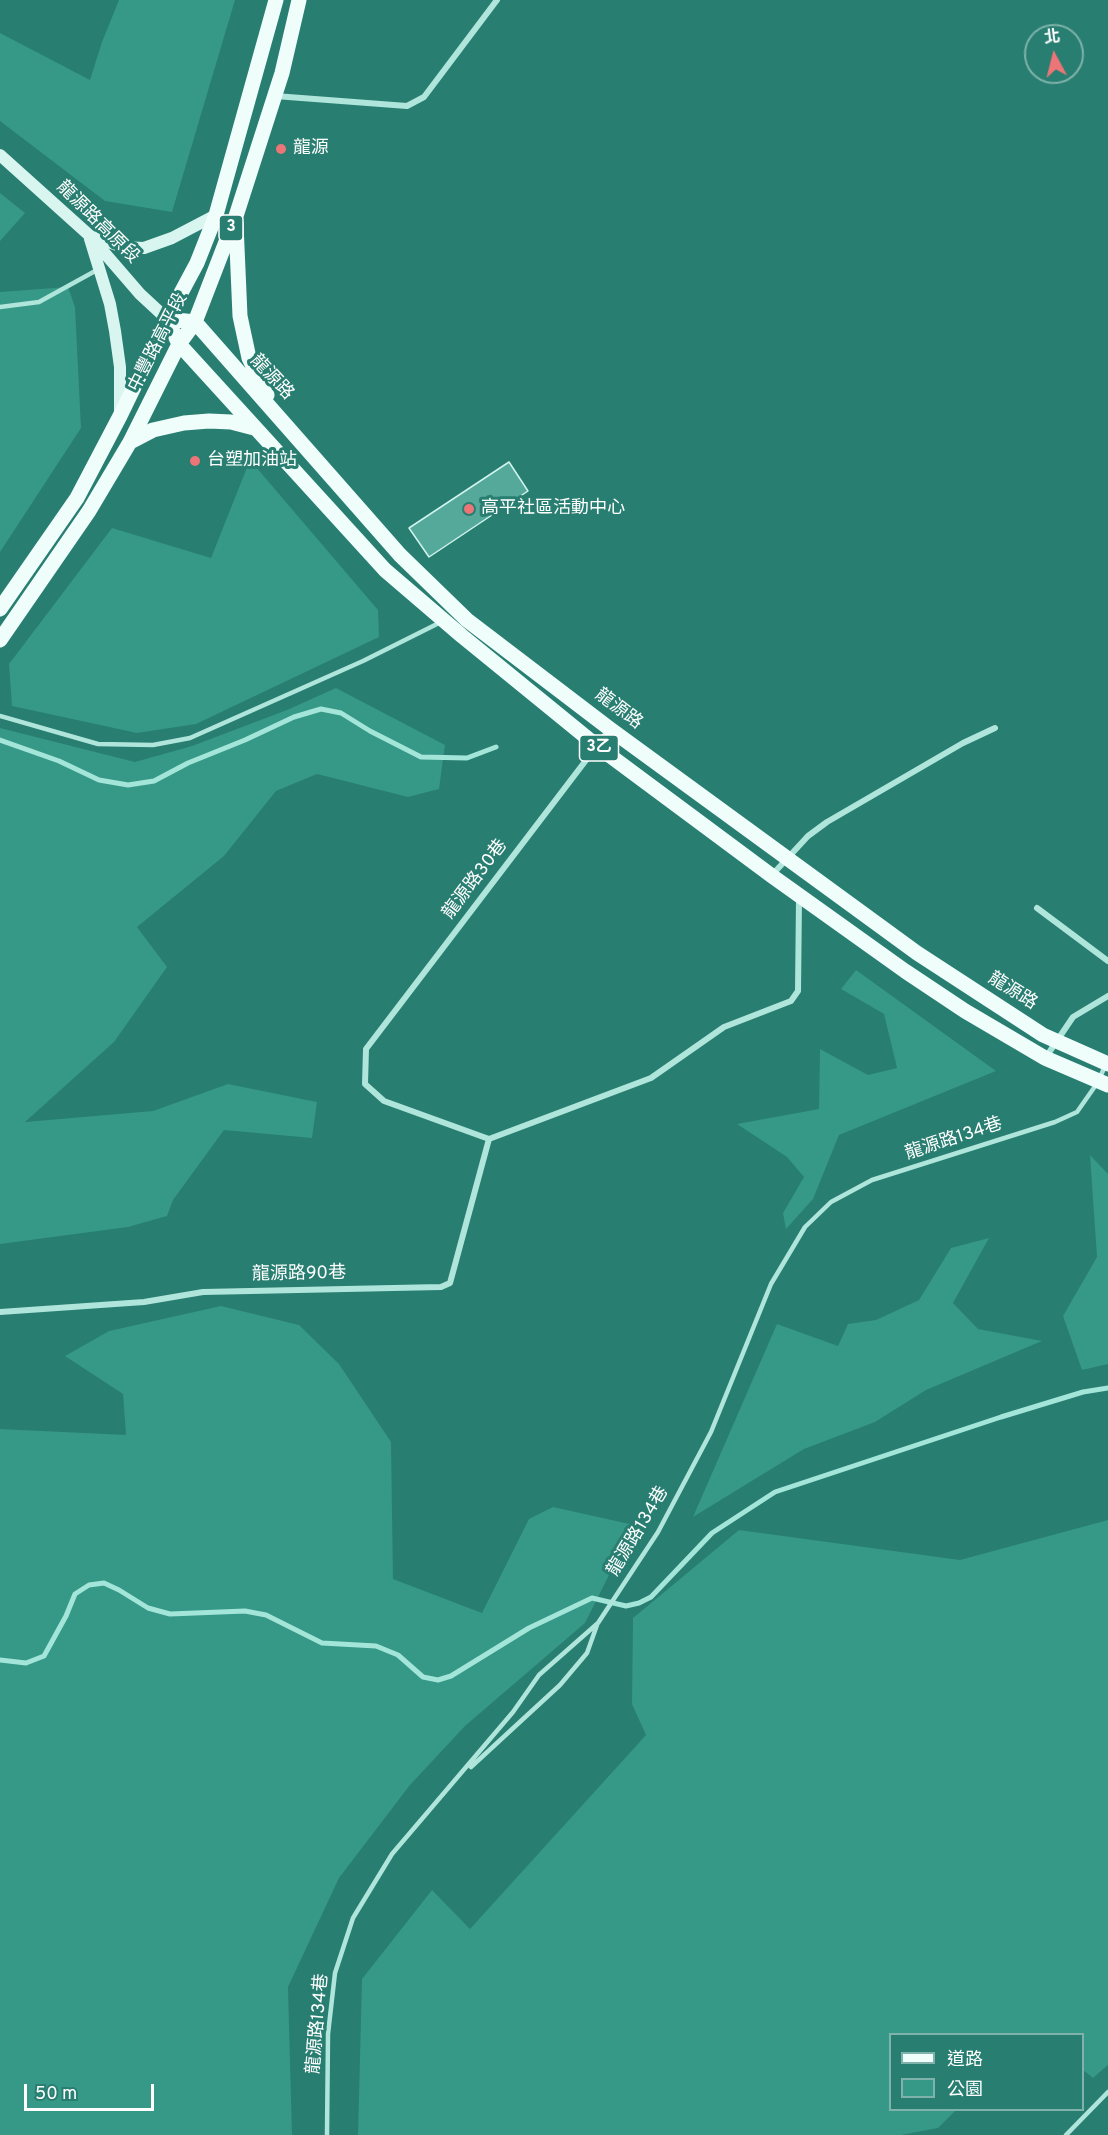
<!DOCTYPE html>
<html>
<head>
<meta charset="utf-8">
<style>
  body { margin:0 }
  #map { position:relative; width:1108px; height:2135px; overflow:hidden; background:#287e71; font-family:Overpass,"Noto Sans TC",sans-serif }
  canvas { display:block }
  .legend { position:absolute; left:889px; top:2033px; width:195px; height:78px; box-sizing:border-box; background:#287e71; border:2px solid #7eb2aa; margin:0; padding:8px 10px; list-style:none; font-size:18px; color:#fff }
  .legend li { display:flex; align-items:center; gap:12px; height:30px }
  .legend b { width:30px; border:2px solid #7eb2aa }
  .north { position:absolute; left:1024px; top:24px; width:60px; height:60px; box-sizing:border-box; background:#287e71; border:2px solid #7eb2aa; border-radius:50%; rotate:353deg; font-size:16px; font-weight:700; line-height:24px; text-align:center; color:#fff }
  .north::after { content:''; display:block; margin:auto; width:21px; height:27px; background:#ec7577; clip-path:polygon(50% 0,100% 100%,50% 72%,0 100%) }
  .scale { position:absolute; left:24px; top:2084px; width:130px; height:27px; box-sizing:border-box; border:3px solid #fff; border-top:0; padding-left:8px; font-size:18px; line-height:21px; white-space:nowrap; color:#fff; -webkit-text-stroke:4px #287e71; paint-order:stroke }
</style>
</head>
<body>
<div id="map">
<canvas width="1108" height="2135"></canvas>
<ul class="legend">
<li><b style="height:8px;background:#effdfb"></b>道路</li>
<li><b style="height:16px;background:#369886"></b>公園</li>
</ul>
<div class="north">北</div>
<div class="scale">50 m</div>
</div>
<script>
const ctx = document.querySelector('canvas').getContext('2d');
ctx.lineJoin = 'round';
function paint(path, color) { ctx.fillStyle = color; ctx.fill(path, 'evenodd'); }
const shape = rows => new Path2D(rows.map(r => 'M' + r).join(''));
function stroke(path, color, width, dash) { ctx.strokeStyle = color; ctx.lineWidth = width; ctx.lineCap = dash ? 'butt' : 'round'; ctx.setLineDash(dash || []); ctx.stroke(path); }
function drawText(font, color, halo, rows, align = 'center') {
  ctx.font = font + ' Overpass,"Noto Sans TC",sans-serif'; ctx.lineWidth = 6; ctx.setLineDash([]); ctx.textBaseline = 'middle'; ctx.strokeStyle = halo; ctx.fillStyle = color; for (const [text, x, y, turn = 0] of rows) {
    ctx.save(); ctx.translate(x, y); ctx.rotate((+turn || 0) * Math.PI / 180); ctx.textAlign = isNaN(turn) ? turn : align; if (halo) ctx.strokeText(text, 0, 0); ctx.fillText(text, 0, 0); ctx.restore();
  }
}
const green = shape([
  [119,0,235,0,172,212,105,201,0,121,0,33,90,80,102,42],
  [0,193,25,213,0,241],
  [68,287,75,307,81,428,0,552,0,292],
  [250,460,378,610,379,637,196,724,137,733,12,706,9,664,112,528,211,558],
  [336,688,445,745,439,789,408,797,317,774,276,791,224,856,137,927,167,967,114,1042,25,1122,153,1111,228,1084,317,1102,312,1138,224,1130,173,1200,167,1216,128,1227,0,1244,0,728,135,762,192,746,287,710],
  [856,970,996,1071,839,1135,813,1199,786,1229,783,1213,804,1177,787,1157,737,1124,819,1109,820,1049,868,1075,897,1068,884,1014,841,989],
  [1090,1155,1108,1174,1108,1364,1082,1370,1063,1316,1097,1257],
  [989,1238,953,1303,978,1329,1042,1341,926,1390,875,1422,804,1449,693,1517,777,1324,838,1346,848,1324,876,1320,919,1300,951,1248],
  [221,1306,299,1325,339,1364,391,1442,393,1579,482,1613,529,1519,553,1507,634,1525,585,1623,465,1726,410,1785,339,1878,288,1987,292,2135,0,2135,0,1429,126,1435,123,1394,65,1356,109,1331],
  [1108,1520,1108,2065,1093,2078,1083,2070,1082,2034,890,2034,890,2110,956,2110,938,2128,901,2135,358,2135,362,1979,432,1890,470,1929,646,1735,632,1704,633,1618,739,1530,960,1560]
]);
const stream = shape([
  [0,740,59,761,99,780,128,785,154,781,188,763,245,740,294,717,321,709,341,713,370,731,421,757,467,758,496,747],
  [0,1660,26,1663,44,1656,66,1616,75,1594,89,1585,104,1583,119,1590,148,1608,170,1614,245,1611,266,1615,322,1643,376,1646,398,1655,423,1677,438,1680,451,1676,529,1628,592,1598,626,1606,639,1603,651,1597,712,1533,775,1492,1001,1417,1083,1392,1108,1388]
]);
const building = shape([
  [509,462,528,491,429,557,409,528,509,462]
]);
const lane = shape([
  [0,307,39,302,97,270],
  [0,716,98,744,153,745,190,738,363,661,441,622],
  [471,1767,560,1685,587,1653,597,1625],
  [327,2135,328,2034,335,1973,353,1918,392,1854,513,1712,539,1675,598,1623,658,1532,711,1432,771,1284,805,1227,831,1202,872,1180,1055,1122,1077,1112,1098,1082,1105,1066],
  [1066,2135,1108,2092]
]);
const street = shape([
  [275,96,407,106,424,97,497,0],
  [609,730,366,1049,365,1084,384,1101,489,1139,651,1078,724,1027,791,1001,798,991,799,899],
  [772,875,808,836,827,822,963,743,995,728],
  [1037,908,1108,961],
  [1046,1057,1073,1017,1108,996],
  [0,1312,144,1302,203,1292,441,1287,450,1283,489,1139]
]);
const secondary = shape([
  [0,155,89,235,140,294,167,319],
  [91,236,123,247,144,248,172,238,216,215],
  [90,239,110,304,115,331,120,367,120,416]
]);
const primary = shape([
  [236,224,240,316,249,358,267,395],
  [167,319,179,344,385,570,462,636,597,746,772,876,905,971,965,1011,1045,1058,1108,1085],
  [167,319,195,322,400,555,467,620,610,729,917,953,1043,1035,1108,1064],
  [130,442,153,430,184,423,209,421,231,422,254,428],
  [0,609,77,498,120,416,167,319,197,263,216,215,276,0],
  [0,640,89,511,130,442,179,344,195,322,236,216,282,73,299,0]
]);
const markers = [
  [281,149,6,"#ec7577"],
  [195,461,6,"#ec7577"],
  [469,509,6,"#ec7577"]
];
const shields = [
  [231,228,24],
  [599,748,39]
];
const shieldNames = [
  ["3",231,228],
  ["3乙",599,748]
];
const poiNames = [
  ["龍源",293,149],
  ["台塑加油站",207,461],
  ["高平社區活動中心",481,509]
];
const streetNames = [
  ["龍源路高原段",97,223,45],
  ["中豐路高平段",159,343,-63],
  ["龍源路",271,378,47],
  ["龍源路",618,710,37],
  ["龍源路30巷",476,880,-53],
  ["龍源路",1012,992,32],
  ["龍源路134巷",954,1140,-18],
  ["龍源路90巷",299,1275,-1],
  ["龍源路134巷",639,1532,-59],
  ["龍源路134巷",319,2024,-85]
];
paint(green, '#369886');
stroke(stream, '#a3e5d9', 5);
paint(building, '#55a99a');
stroke(building, '#d1f4ee', 1.5);
stroke(lane, '#afe5db', 4.5);
stroke(street, '#afe5db', 6);
stroke(secondary, '#d8f5f0', 12);
stroke(primary, '#effdfb', 15);
for (const [x, y, r, color] of markers) { const dot = new Path2D(); dot.arc(x, y, r, 0, 2 * Math.PI); ctx.fillStyle = color; ctx.fill(dot); stroke(dot, '#287e71', 2); }
for (const [x, y, w] of shields) { const box = new Path2D(); box.roundRect(x - w / 2, y - 13, w, 26, 4.5); ctx.fillStyle = '#287e71'; ctx.fill(box); stroke(box, '#fff', 1.5); }
drawText('bold 16px', '#fff', null, shieldNames);
drawText('18px', '#fff', '#287e71', poiNames, 'left');
drawText('18px', '#fff', '#287e71', streetNames);
</script>
</body>
</html>
